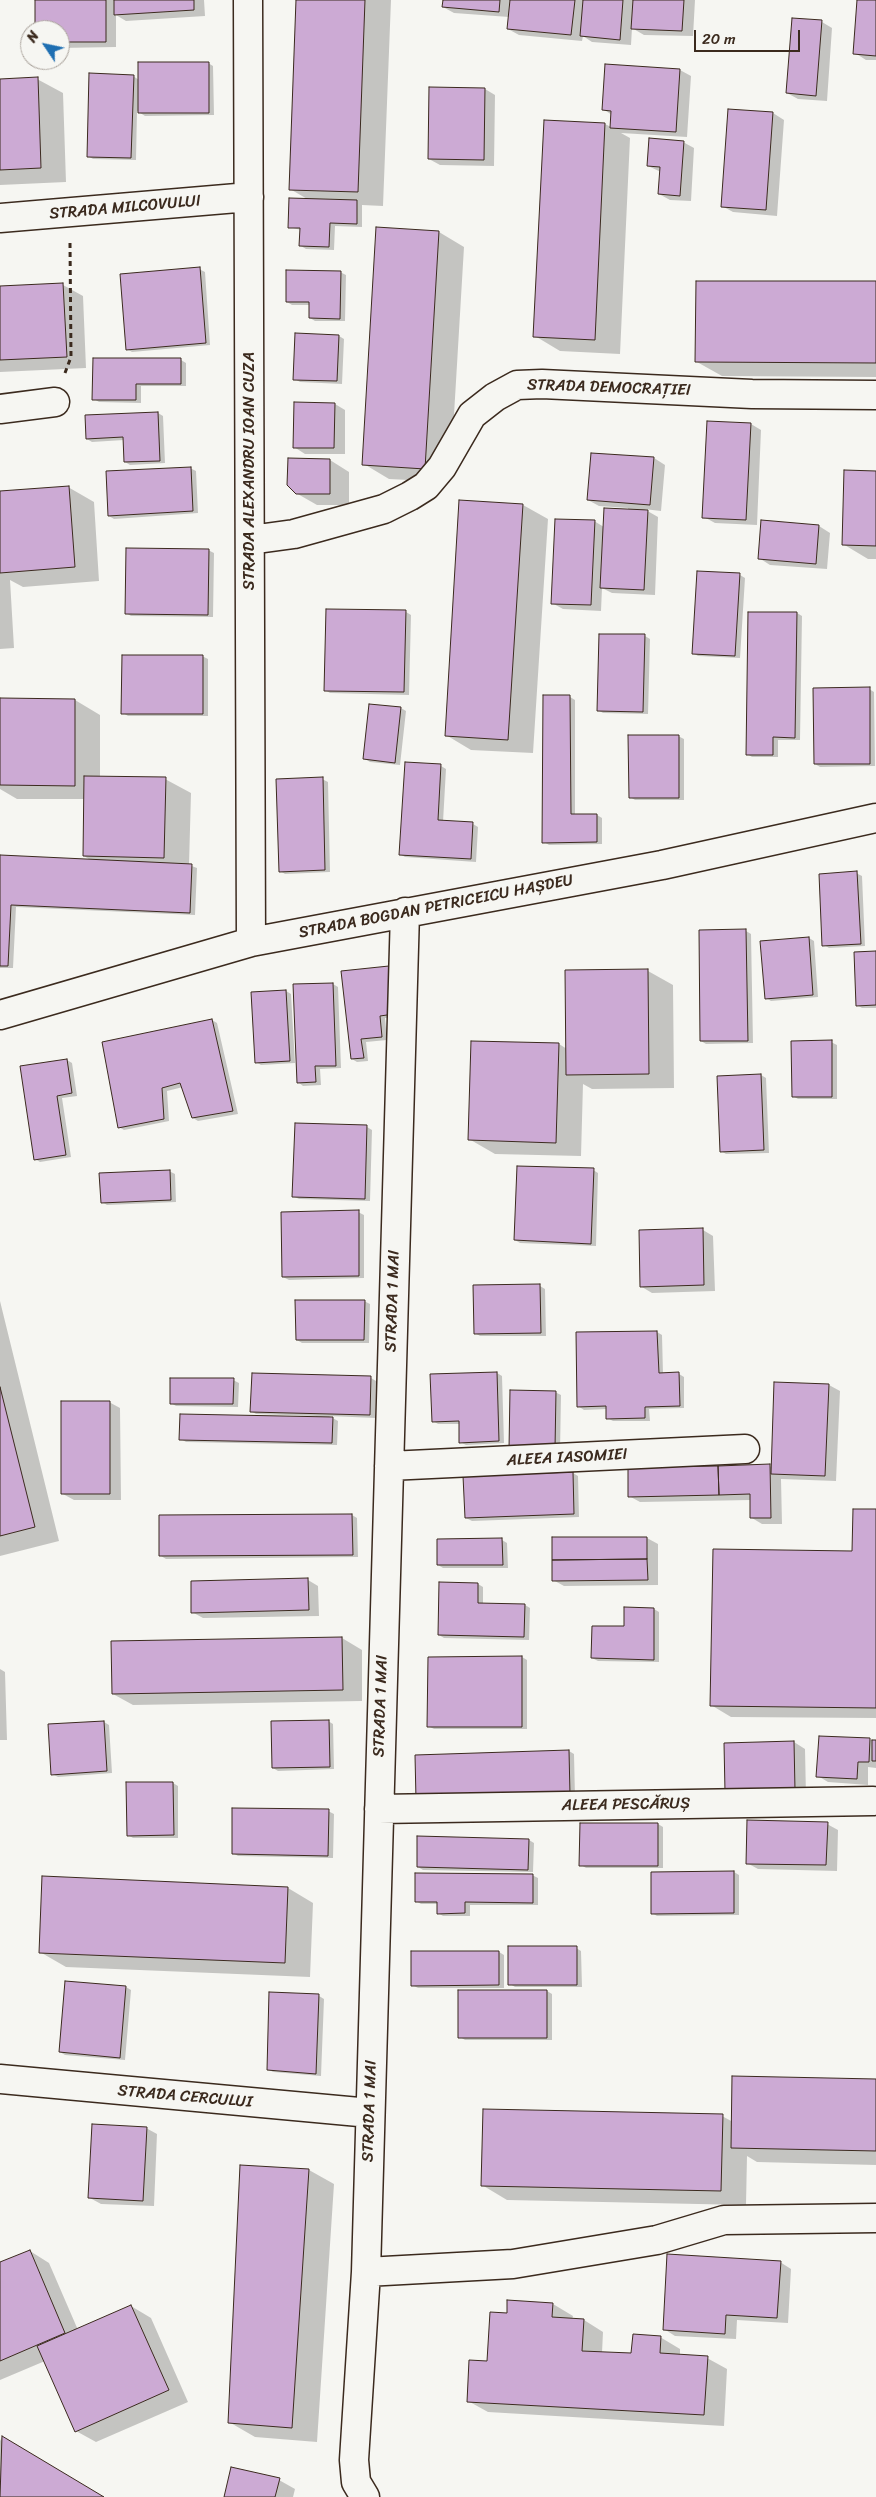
<!DOCTYPE html>
<html>
<head>
<meta charset="utf-8">
<style>
  body { margin:0 }
  #map { position:relative; width:876px; height:2497px; overflow:hidden; background:#f6f6f2; font-family:Sriracha,sans-serif }
  canvas { display:block }
  .north { position:absolute; left:20px; top:20px; width:50px; height:50px; box-sizing:border-box; background:#f6f6f2; border:1px solid #aba49d; border-radius:50%; rotate:304deg; font-size:14px; font-weight:700; line-height:20px; text-align:center; color:#3b2a1e }
  .north::after { content:''; display:block; margin:auto; width:18px; height:22px; background:#1f6fb2; clip-path:polygon(50% 0,100% 100%,50% 72%,0 100%) }
  .scale { position:absolute; left:694px; top:30px; width:106px; height:22px; box-sizing:border-box; border:2px solid #3b2a1e; border-top:0; padding-left:6px; font-size:15px; line-height:18px; white-space:nowrap; color:#3b2a1e; -webkit-text-stroke:4px #f6f6f2; paint-order:stroke }
</style>
</head>
<body>
<div id="map">
<canvas width="876" height="2497"></canvas>
<div class="north">N</div>
<div class="scale">20 m</div>
</div>
<script>
const ctx = document.querySelector('canvas').getContext('2d');
ctx.lineJoin = 'round';
function paint(path, color) { ctx.fillStyle = color; ctx.fill(path, 'evenodd'); }
const shape = rows => new Path2D(rows.map(r => 'M' + r).join(''));
function stroke(path, color, width, dash) { ctx.strokeStyle = color; ctx.lineWidth = width; ctx.lineCap = dash ? 'butt' : 'round'; ctx.setLineDash(dash || []); ctx.stroke(path); }
function drawText(font, color, halo, rows, align = 'center') {
  ctx.font = font + ' Sriracha,sans-serif'; ctx.lineWidth = 4; ctx.setLineDash([]); ctx.textBaseline = 'middle'; ctx.strokeStyle = halo; ctx.fillStyle = color; for (const [text, x, y, turn = 0] of rows) {
    ctx.save(); ctx.translate(x, y); ctx.rotate((+turn || 0) * Math.PI / 180); ctx.textAlign = isNaN(turn) ? turn : align; if (halo) ctx.strokeText(text, 0, 0); ctx.fillText(text, 0, 0); ctx.restore();
  }
}
const shadow = shape([
  [36,0,204,0,205,16,126,21,116,15,116,47,60,48,60,30,36,30],
  [297,0,391,0,383,206,362,205,362,227,335,226,334,250,306,249,301,246,301,230,289,227,309,200,290,189],
  [444,0,695,0,693,36,644,35,632,28,631,45,592,42,583,36,582,41,519,35,508,29,509,17,454,13,443,7],
  [858,0,876,0,876,60,866,60,855,53],
  [822,22,832,28,827,101,798,99,787,93],
  [208,63,213,66,214,115,145,116,137,111,136,160,93,159,88,156,133,76,139,80],
  [680,70,691,76,687,137,621,133,630,138,620,354,560,351,535,336,545,121,605,124,611,127,612,115,603,109],
  [37,79,63,93,66,182,0,185,0,80],
  [485,89,495,95,494,166,440,165,429,159],
  [730,110,773,113,784,120,777,216,733,212,722,206],
  [683,142,694,148,691,201,670,200,659,194,661,172,648,166],
  [439,232,464,247,450,482,389,479,364,464],
  [199,269,205,272,210,345,132,352,127,349],
  [340,272,346,275,345,321,315,321,310,318,310,305,292,305,287,302],
  [876,283,876,377,722,376,697,362],
  [63,285,83,296,86,368,0,372,0,288],
  [339,336,344,339,342,384,300,382,295,379],
  [181,360,186,363,186,386,141,386,141,403,99,402,94,399],
  [335,404,345,410,345,454,305,454,294,447],
  [158,413,163,416,165,463,130,465,125,462,124,440,92,442,87,439],
  [751,424,761,430,757,525,715,523,704,517],
  [654,458,665,465,661,511,644,509,658,517,655,595,612,593,602,588,601,611,563,609,552,603,594,521,604,527,628,510,628,508,599,506,588,500],
  [330,460,349,472,349,505,317,505,296,493],
  [190,468,196,471,198,513,114,519,109,516],
  [876,472,876,559,868,559,843,544],
  [68,487,94,502,99,581,23,587,10,580,14,648,0,649,0,493],
  [523,505,548,519,533,753,471,750,446,735],
  [819,526,830,533,827,569,770,565,759,558],
  [208,550,214,553,213,617,131,616,126,613],
  [698,573,740,575,745,578,740,658,698,656,693,653],
  [406,612,411,615,409,695,330,693,325,690],
  [797,613,802,616,800,740,778,740,778,757,752,757,747,754],
  [645,636,650,639,648,714,603,713,598,710],
  [202,656,208,659,208,716,128,716,123,713],
  [869,689,874,692,875,766,820,767,815,764],
  [544,697,570,697,575,700,575,815,597,815,602,818,602,844,549,845,544,842],
  [0,700,75,700,100,715,100,777,165,779,191,793,189,865,197,868,195,915,16,907,13,968,0,968,0,856,92,861,84,856,85,799,17,799,0,789],
  [371,705,401,708,406,711,400,765,370,762,365,759],
  [678,736,684,739,684,800,635,800,630,797],
  [441,766,446,769,443,822,473,824,478,827,476,862,405,857,400,854],
  [322,779,328,782,330,872,285,874,280,871],
  [856,873,862,876,865,946,829,948,824,945],
  [746,931,751,934,753,1043,706,1044,701,1041,700,932],
  [809,938,814,941,818,997,771,1001,766,998],
  [876,953,876,1008,862,1008,857,1005],
  [389,967,394,970,398,1017,385,1018,387,1040,366,1042,368,1061,357,1062,352,1059],
  [648,971,673,985,674,1088,592,1089,583,1084,581,1156,495,1154,469,1139,559,1044,567,1049],
  [333,984,338,987,341,1068,320,1069,321,1085,303,1086,298,1082],
  [286,991,291,994,295,1063,261,1065,256,1062],
  [212,1020,217,1023,238,1114,198,1121,193,1118,183,1087,167,1091,169,1121,124,1130,119,1127],
  [831,1042,837,1045,837,1099,798,1099,793,1096],
  [67,1060,72,1063,77,1096,62,1098,71,1157,40,1162,35,1159],
  [761,1075,766,1078,769,1153,726,1154,721,1151],
  [296,1124,367,1127,372,1130,370,1201,299,1199,293,1196],
  [593,1170,598,1173,596,1246,520,1243,515,1240],
  [169,1171,175,1174,176,1202,107,1205,102,1202],
  [358,1212,364,1215,364,1278,289,1280,283,1277],
  [703,1230,713,1236,715,1291,652,1293,642,1287],
  [540,1286,545,1289,546,1336,480,1336,475,1333],
  [0,1301,59,1541,0,1556],
  [364,1301,370,1304,369,1343,302,1343,297,1340],
  [657,1332,662,1335,663,1374,679,1374,684,1377,684,1408,649,1409,650,1421,613,1421,607,1418,607,1409,584,1410,578,1406,577,1334],
  [497,1373,502,1376,504,1443,466,1445,460,1442,460,1424,438,1424,433,1421],
  [253,1374,371,1378,376,1381,375,1418,329,1416,338,1421,337,1445,186,1442,181,1439,316,1418,316,1416,256,1414,251,1411],
  [233,1380,239,1383,238,1407,176,1406,171,1403],
  [829,1385,840,1391,836,1481,781,1479,782,1524,762,1524,752,1518,751,1500,640,1502,629,1496,769,1466,772,1467],
  [555,1392,561,1395,560,1452,516,1451],
  [109,1402,120,1408,121,1500,74,1500,63,1494],
  [573,1473,578,1476,579,1517,472,1521,466,1518],
  [876,1510,876,1718,731,1717,711,1705,853,1552],
  [352,1515,357,1518,358,1557,166,1559,161,1556],
  [647,1538,658,1544,658,1585,564,1586,553,1580,553,1539],
  [502,1540,507,1543,508,1568,443,1568,438,1565],
  [308,1580,318,1586,319,1616,203,1618,192,1612],
  [478,1584,483,1587,483,1604,525,1605,530,1608,529,1640,444,1638,439,1635],
  [625,1609,654,1609,659,1612,659,1662,598,1661,592,1658,625,1627],
  [342,1638,362,1650,362,1701,133,1705,113,1694,112,1642],
  [522,1657,527,1660,527,1729,434,1729,428,1726],
  [0,1669,5,1672,7,1740,0,1740],
  [328,1721,333,1724,334,1769,278,1771,273,1768],
  [104,1722,109,1725,112,1773,58,1777,52,1774],
  [869,1739,876,1742,876,1768,868,1767,868,1785,828,1782,818,1776],
  [794,1742,805,1749,806,1796,737,1798],
  [569,1751,574,1754,575,1797,423,1803],
  [127,1783,173,1783,178,1786,178,1838,133,1838,128,1835],
  [328,1811,334,1814,333,1858,238,1856,233,1853],
  [658,1824,663,1827,663,1868,586,1868,581,1865],
  [827,1824,838,1830,837,1871,758,1869,747,1863],
  [529,1840,534,1843,533,1872,423,1870,418,1867],
  [734,1872,739,1875,739,1915,657,1916,652,1913],
  [532,1875,538,1878,538,1905,470,1905,470,1916,443,1916,438,1913,438,1904,421,1904,416,1901],
  [43,1877,288,1888,313,1903,310,1977,66,1967,40,1952],
  [576,1948,581,1951,582,1987,515,1987,510,1984],
  [499,1952,504,1955,504,1988,418,1988,412,1985],
  [126,1987,131,1990,125,2060,65,2055,60,2052],
  [547,1991,552,1994,552,2040,465,2040,460,2037],
  [270,1993,319,1996,324,1999,321,2076,273,2072,268,2069],
  [876,2080,876,2165,757,2162,747,2156,746,2205,507,2200,482,2185,722,2116,733,2122],
  [146,2128,157,2134,154,2206,101,2204,90,2198],
  [309,2170,334,2184,317,2442,255,2437,229,2422],
  [30,2251,49,2263,78,2330,131,2306,151,2318,188,2402,96,2442,76,2431,45,2361,0,2380,0,2264],
  [780,2262,791,2269,788,2323,737,2320,736,2339,675,2336,664,2329],
  [509,2302,553,2304,573,2316,572,2320,584,2320,603,2332,602,2353,633,2355,660,2337,680,2349,680,2356,707,2358,727,2369,724,2426,488,2412,468,2401,488,2362,508,2314],
  [2,2437,103,2497,0,2497,0,2441],
  [279,2480,295,2489,293,2497,225,2497]
]);
const building = shape([
  [35,0,106,0,106,42,60,42,60,30,35,30,35,0],
  [114,0,194,0,194,10,114,15,114,0],
  [296,0,365,0,358,192,289,190,296,0],
  [443,0,500,0,499,12,442,7,443,0],
  [510,0,575,0,571,35,507,29,510,0],
  [583,0,623,0,620,40,580,36,583,0],
  [633,0,684,0,682,31,631,29,633,0],
  [857,0,876,0,876,56,853,54,857,0],
  [792,18,822,20,816,96,786,93,792,18],
  [138,62,209,62,209,113,138,113,138,62],
  [605,64,680,69,676,132,610,128,611,111,602,110,605,64],
  [89,73,134,75,131,158,87,157,89,73],
  [38,77,41,168,0,170,0,79,38,77],
  [429,87,485,88,484,160,428,159,429,87],
  [728,109,773,112,766,210,721,207,728,109],
  [544,120,605,123,595,340,533,337,544,120],
  [649,138,684,141,680,196,658,194,660,167,647,166,649,138],
  [289,198,357,200,357,224,330,223,329,247,299,246,300,228,288,228,289,198],
  [376,227,439,231,425,469,362,465,376,227],
  [200,267,206,343,126,350,120,274,200,267],
  [286,270,341,271,340,319,309,318,309,302,286,302,286,270],
  [696,281,876,281,876,363,695,362,696,281],
  [63,283,67,357,0,360,0,286,63,283],
  [295,333,339,335,337,381,293,380,295,333],
  [93,358,181,358,181,384,136,384,136,400,92,400,93,358],
  [294,402,335,403,334,448,293,448,294,402],
  [158,412,160,461,124,462,123,437,86,439,85,415,158,412],
  [707,421,751,423,746,520,702,518,707,421],
  [591,453,654,457,650,505,587,500,591,453],
  [288,458,330,459,330,494,296,494,287,485,288,458],
  [191,467,193,511,108,516,106,471,191,467],
  [844,470,876,471,876,546,842,545,844,470],
  [69,486,75,567,0,573,0,491,69,486],
  [459,500,523,504,508,740,445,736,459,500],
  [604,508,648,510,644,590,600,588,604,508],
  [555,519,595,520,591,605,551,604,555,519],
  [761,520,819,525,816,564,758,559,761,520],
  [126,548,209,549,208,615,125,614,126,548],
  [697,571,740,573,735,656,692,654,697,571],
  [326,609,406,610,404,692,324,691,326,609],
  [748,612,797,612,795,738,773,737,773,755,746,755,748,612],
  [599,634,645,634,643,712,597,711,599,634],
  [122,655,203,655,203,714,121,714,122,655],
  [870,687,870,764,814,764,813,688,870,687],
  [543,695,570,695,571,814,597,814,597,842,542,843,543,695],
  [0,698,75,699,75,786,0,785,0,698],
  [369,704,401,707,395,763,363,759,369,704],
  [628,735,679,735,679,798,629,798,628,735],
  [405,762,441,764,438,820,473,822,471,859,399,855,405,762],
  [84,776,166,777,164,858,83,856,84,776],
  [323,777,325,870,279,872,276,779,323,777],
  [0,855,192,864,190,913,11,905,8,966,0,966,0,855],
  [857,871,861,944,822,946,819,874,857,871],
  [746,929,748,1041,700,1041,699,930,746,929],
  [809,937,813,995,765,999,760,941,809,937],
  [876,951,876,1005,856,1006,854,952,876,951],
  [389,966,394,1014,380,1016,382,1037,361,1039,364,1058,351,1059,341,971,389,966],
  [648,969,649,1074,566,1075,565,970,648,969],
  [333,983,336,1066,315,1066,316,1082,297,1083,293,984,333,983],
  [286,990,290,1061,255,1063,251,992,286,990],
  [212,1019,233,1111,192,1118,180,1083,162,1088,164,1119,118,1128,102,1042,212,1019],
  [832,1040,832,1097,792,1097,791,1041,832,1040],
  [471,1041,559,1043,556,1143,468,1140,471,1041],
  [67,1059,72,1093,57,1096,66,1155,34,1160,20,1066,67,1059],
  [761,1074,764,1150,720,1152,717,1076,761,1074],
  [295,1123,367,1125,365,1199,292,1197,295,1123],
  [517,1166,594,1168,591,1244,514,1240,517,1166],
  [170,1170,171,1200,101,1203,99,1173,170,1170],
  [359,1210,359,1276,282,1277,281,1212,359,1210],
  [703,1228,704,1285,640,1287,639,1230,703,1228],
  [540,1284,541,1333,474,1334,473,1285,540,1284],
  [295,1300,365,1300,364,1340,296,1340,295,1300],
  [657,1331,659,1373,679,1372,680,1406,645,1407,645,1418,606,1419,606,1406,577,1407,576,1332,657,1331],
  [497,1372,499,1441,459,1443,459,1421,432,1422,430,1374,497,1372],
  [252,1373,371,1376,370,1415,250,1412,252,1373],
  [170,1378,234,1378,233,1404,170,1404,170,1378],
  [774,1382,829,1384,825,1476,771,1474,774,1382],
  [0,1387,35,1527,0,1536,0,1387],
  [510,1390,556,1391,555,1449,509,1449,510,1390],
  [61,1401,110,1401,110,1494,61,1494,61,1401],
  [180,1414,333,1417,332,1443,179,1440,180,1414],
  [770,1464,771,1518,750,1518,750,1494,719,1495,718,1466,770,1464],
  [718,1466,719,1495,628,1497,628,1467,718,1466],
  [573,1472,574,1514,465,1518,463,1476,573,1472],
  [853,1509,876,1509,876,1708,710,1706,713,1549,852,1551,853,1509],
  [352,1514,353,1555,159,1556,159,1515,352,1514],
  [552,1537,647,1537,647,1559,552,1560,552,1537],
  [502,1538,503,1565,437,1565,437,1539,502,1538],
  [647,1559,648,1580,552,1581,552,1560,647,1559],
  [308,1578,309,1610,191,1613,191,1581,308,1578],
  [439,1582,478,1583,478,1603,525,1604,524,1637,438,1635,439,1582],
  [624,1607,654,1608,654,1660,591,1658,592,1626,624,1626,624,1607],
  [342,1637,343,1690,112,1694,111,1641,342,1637],
  [522,1656,522,1727,427,1727,428,1657,522,1656],
  [329,1720,330,1767,272,1768,271,1721,329,1720],
  [104,1721,107,1771,51,1775,48,1724,104,1721],
  [819,1736,870,1738,869,1762,858,1762,857,1779,816,1777,819,1736],
  [872,1740,876,1740,876,1761,872,1761,872,1740],
  [794,1741,795,1790,725,1792,724,1743,794,1741],
  [569,1750,570,1795,416,1800,415,1755,569,1750],
  [126,1782,173,1782,174,1835,127,1836,126,1782],
  [232,1808,329,1809,328,1856,232,1854,232,1808],
  [747,1820,828,1822,826,1865,746,1864,747,1820],
  [580,1823,658,1823,658,1866,579,1866,580,1823],
  [417,1836,529,1839,528,1870,417,1867,417,1836],
  [734,1871,734,1913,651,1914,651,1872,734,1871],
  [415,1873,533,1874,533,1903,465,1902,465,1913,437,1914,437,1902,415,1902,415,1873],
  [42,1876,288,1887,285,1963,39,1953,42,1876],
  [508,1946,577,1946,577,1985,508,1985,508,1946],
  [411,1951,499,1951,499,1985,411,1986,411,1951],
  [65,1981,126,1986,120,2058,59,2052,65,1981],
  [458,1990,547,1990,547,2038,458,2038,458,1990],
  [269,1992,319,1994,316,2074,267,2070,269,1992],
  [732,2076,876,2079,876,2151,731,2148,732,2076],
  [483,2109,723,2114,721,2191,481,2186,483,2109],
  [92,2124,147,2127,143,2201,88,2198,92,2124],
  [240,2165,309,2169,292,2428,228,2423,240,2165],
  [30,2250,65,2333,0,2361,0,2262,30,2250],
  [667,2254,781,2261,777,2318,726,2315,725,2334,663,2330,667,2254],
  [507,2300,553,2303,552,2317,584,2319,582,2351,631,2353,633,2334,661,2336,660,2353,708,2356,704,2415,467,2402,469,2360,487,2361,490,2312,507,2313,507,2300],
  [131,2305,169,2390,75,2432,37,2346,131,2305],
  [2,2436,104,2497,0,2497,2,2436],
  [231,2467,280,2478,275,2497,224,2497,231,2467]
]);
const path = shape([
  [65,373,71,357,70,243]
]);
const minor = shape([
  [248,0,251,942],
  [0,218,249,197],
  [0,409,55,402],
  [250,540,294,534,384,509,410,496,426,486,442,467,472,415,495,397,517,385,542,384,752,394,876,395],
  [0,1015,251,942,662,865,876,818],
  [389,1466,745,1449],
  [379,1809,873,1801],
  [0,2079,370,2113],
  [366,2272,513,2264,657,2240,724,2220,876,2218],
  [365,2497,356,2482,354,2460,366,2272,405,912]
]);
const streetNames = [
  ["STRADA MILCOVULUI",125,208,-5],
  ["STRADA DEMOCRAȚIEI",609,388,2],
  ["STRADA ALEXANDRU IOAN CUZA",250,471,-90],
  ["STRADA BOGDAN PETRICEICU HAȘDEU",436,907,-11],
  ["STRADA 1 MAI",393,1301,-88],
  ["ALEEA IASOMIEI",567,1458,-3],
  ["STRADA 1 MAI",381,1706,-88],
  ["ALEEA PESCĂRUȘ",626,1805,-1],
  ["STRADA CERCULUI",185,2097,5],
  ["STRADA 1 MAI",370,2111,-88]
];
paint(shadow, '#0003');
paint(building, '#ccaad4');
stroke(building, '#3b2a1e', 1);
stroke(minor, '#3b2a1e', 31);
stroke(path, '#3b2a1e', 3, [5, 4]);
stroke(minor, '#f6f6f2', 28);
drawText('16px', '#3b2a1e', '#f6f6f2', streetNames);
</script>
</body>
</html>
